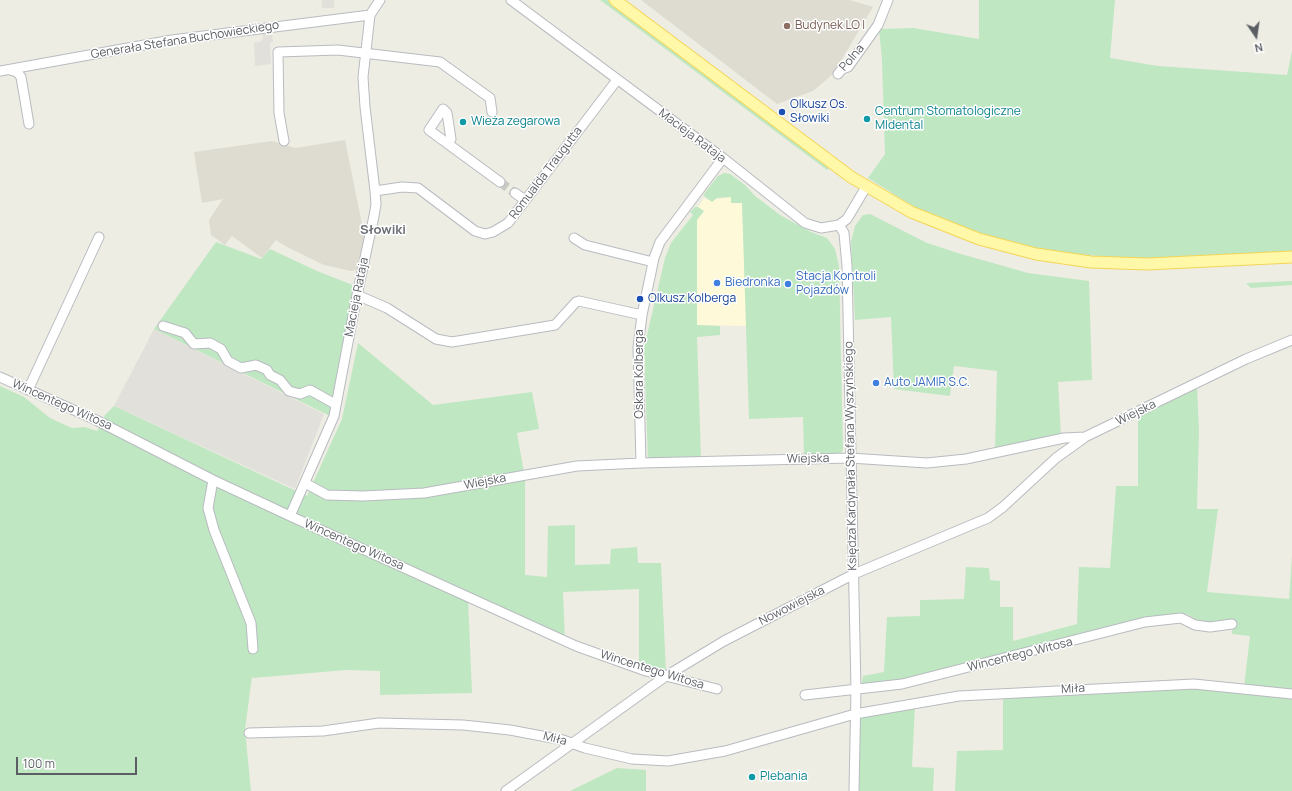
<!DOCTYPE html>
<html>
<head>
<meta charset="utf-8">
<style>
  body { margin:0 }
  #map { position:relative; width:1292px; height:791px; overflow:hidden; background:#eeede3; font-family:Manrope,sans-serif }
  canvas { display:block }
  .north { position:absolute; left:1236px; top:16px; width:40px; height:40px; -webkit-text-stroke:3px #fff; paint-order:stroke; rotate:167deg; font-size:11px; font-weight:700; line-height:16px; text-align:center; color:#5b5f64 }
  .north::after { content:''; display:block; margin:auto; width:14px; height:18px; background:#5b5f64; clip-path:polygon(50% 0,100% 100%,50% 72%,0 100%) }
  .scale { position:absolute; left:16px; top:757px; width:121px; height:18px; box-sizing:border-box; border:2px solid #5b5f64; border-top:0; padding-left:5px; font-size:12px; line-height:14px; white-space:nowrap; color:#5b5f64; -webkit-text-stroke:3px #fff; paint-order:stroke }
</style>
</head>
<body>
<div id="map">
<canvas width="1292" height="791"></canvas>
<div class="north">N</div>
<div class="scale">100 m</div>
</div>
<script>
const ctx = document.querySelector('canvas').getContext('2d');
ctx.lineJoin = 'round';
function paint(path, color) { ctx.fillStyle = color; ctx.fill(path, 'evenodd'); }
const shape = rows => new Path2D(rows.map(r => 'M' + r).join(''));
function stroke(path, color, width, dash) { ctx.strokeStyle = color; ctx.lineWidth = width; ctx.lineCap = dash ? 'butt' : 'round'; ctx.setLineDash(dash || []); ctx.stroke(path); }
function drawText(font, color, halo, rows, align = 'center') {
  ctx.font = font + ' Manrope,sans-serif'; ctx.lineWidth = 3; ctx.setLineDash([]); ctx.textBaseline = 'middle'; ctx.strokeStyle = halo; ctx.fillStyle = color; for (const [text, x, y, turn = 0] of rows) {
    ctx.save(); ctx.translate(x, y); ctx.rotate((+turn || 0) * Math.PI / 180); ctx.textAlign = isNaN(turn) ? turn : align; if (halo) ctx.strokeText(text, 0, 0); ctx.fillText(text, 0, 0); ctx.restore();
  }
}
const commercial = shape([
  [732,197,742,203,747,326,697,325,693,215,704,198,707,200]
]);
const industrial = shape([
  [322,0,334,0,334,8,322,8],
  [263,34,272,35,273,42,270,43,271,64,255,66,254,43,262,41],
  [154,329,324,414,295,489,114,406]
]);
const education = shape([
  [641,0,850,0,873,7,833,74,813,91,777,104],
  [345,140,365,239,359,269,351,271,324,265,285,246,276,240,262,258,232,236,225,245,211,235,209,220,223,199,202,203,194,152,272,141,295,148]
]);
const green = shape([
  [600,0,607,0,829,168,827,170],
  [979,0,1115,0,1110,58,1158,66,1287,75,1292,51,1292,254,1149,260,1037,251,973,233,916,208,868,178,885,154,882,60,879,29,913,28,979,39],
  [724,173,730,174,745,185,755,196,780,215,811,232,827,238,835,249,839,266,843,450,839,455,804,456,803,417,749,419,742,203,731,203,731,197,717,198,712,202,703,195,718,176],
  [695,207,698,207,704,211,697,220,697,325,720,326,720,335,697,337,701,458,648,461,644,348,665,258,671,243,693,215,690,212],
  [870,214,927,243,961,254,1028,273,1089,281,1092,380,1058,382,1061,435,995,449,997,371,954,366,950,396,894,389,891,317,855,320,851,242,855,226,863,215],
  [216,242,261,259,270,249,317,271,355,286,330,416,154,329],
  [1292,281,1292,285,1251,288,1246,283],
  [358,343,433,405,532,392,539,429,517,433,525,478,525,575,547,577,548,526,575,525,575,565,610,564,611,549,637,547,638,563,661,563,666,674,639,666,639,589,563,592,565,641,468,599,472,693,380,695,380,671,346,670,253,678,252,676,245,730,251,791,0,791,0,386,24,397,50,418,72,428,85,427,97,431,105,415,114,406,307,496,342,419],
  [1197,386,1199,431,1197,509,1218,509,1207,592,1289,599,1292,555,1292,689,1244,687,1250,636,1232,634,1233,621,1211,623,1195,619,1187,614,1139,620,1085,632,999,657,902,681,869,685,862,683,863,676,884,672,887,617,920,616,920,600,964,599,966,567,989,568,990,580,1000,581,1000,607,1013,607,1013,641,1077,624,1079,567,1110,568,1116,486,1138,486,1138,417],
  [1192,688,1292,698,1292,791,955,791,957,751,1003,750,1003,696],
  [915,706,912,767,934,768,933,791,852,791,854,718],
  [617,768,646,770,646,791,570,791]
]);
const minorTunnel = shape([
  [500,182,515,193]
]);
const minor = shape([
  [511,0,723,158,805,223,821,228,839,225,847,219,866,187],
  [10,70,17,72,21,77,29,124],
  [0,71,172,40,370,15],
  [838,74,842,69,848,67,878,25,888,0],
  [284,141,279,113,278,52,338,50,440,62,490,98,492,112],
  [448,143,451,139,447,113,443,109,429,130,500,182],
  [375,191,402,187,418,188,475,231,485,234,493,232,508,223,617,80],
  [515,193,525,200],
  [839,225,844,233,847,266,856,689,854,791],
  [574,238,585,245,653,262],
  [357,295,387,308,436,339,452,342,555,325,576,302,579,301,642,315],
  [163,326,185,333,194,344,210,343,221,349,228,361,241,368,256,365,267,370,270,375,280,380,289,391,300,394,310,390,335,404],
  [0,377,96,420,213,480,290,516,576,646,646,671,717,689],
  [28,390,99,237],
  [641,463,638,347,642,315,654,258,660,242,723,158],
  [213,480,208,508,214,530,251,623,253,649],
  [305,483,327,495,363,496,424,493,577,466,641,463,850,458,927,463,966,459,1064,438,1085,437,1246,359,1292,340],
  [290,516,334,416,357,295,374,216,376,204,375,191,365,107,363,77,370,15,380,0],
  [805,695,902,684,1145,622,1181,618,1195,625,1210,627,1232,624],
  [249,733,323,731,379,723,463,725,510,730,563,740,585,748,632,759,668,761,725,751,855,714,959,696,1194,684,1292,694],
  [506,791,666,676,724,641,854,574,988,518,1003,507,1056,458,1084,438]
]);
const major = shape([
  [615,0,851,177,911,212,979,239,1036,254,1091,262,1147,264,1292,257]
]);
const markers = [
  [787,26,4,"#8d6e63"],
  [782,112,4,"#1a4fb4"],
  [867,119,4,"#0f9aa8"],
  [463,122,4,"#0f9aa8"],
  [717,283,4,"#3f7fe0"],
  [788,284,4,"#3f7fe0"],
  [640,299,4,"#1a4fb4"],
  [876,383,4,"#3f7fe0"],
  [752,777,4,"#0f9aa8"]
];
const educationNames = [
  ["Budynek LO I",795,26]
];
const streetNames = [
  ["Generała Stefana Buchowieckiego",185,40,-9],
  ["Polna",852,58,-49],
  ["Macieja Rataja",692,136,37],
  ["Romualda Traugutta",546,173,-53],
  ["Macieja Rataja",357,297,-79],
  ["Oskara Kolberga",640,374,-90],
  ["Wincentego Witosa",62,405,24],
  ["Wiejska",1136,413,-26],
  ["Księdza Kardynała Stefana Wyszyńskiego",851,456,-91],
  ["Wiejska",808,459,-1],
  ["Wiejska",485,482,-11],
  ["Wincentego Witosa",354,545,24],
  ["Nowowiejska",792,606,-27],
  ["Wincentego Witosa",1020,655,-14],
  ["Wincentego Witosa",652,670,17],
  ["Miła",1073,689,-3],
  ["Miła",555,739,15]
];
const transitNames = [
  ["Olkusz Os.",790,105],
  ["Słowiki",790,119],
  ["Olkusz Kolberga",648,299]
];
const cultureNames = [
  ["Centrum Stomatologiczne",875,112],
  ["MIdental",875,126],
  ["Wieża zegarowa",471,122],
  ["Plebania",760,777]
];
const shopNames = [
  ["Stacja Kontroli",796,277],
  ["Pojazdów",796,291],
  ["Biedronka",725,283],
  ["Auto JAMIR S.C.",884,383]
];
const neighbourhoodNames = [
  ["Słowiki",383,230]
];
paint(commercial, '#fef9d8');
paint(industrial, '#e2e0db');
paint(education, '#dedcd1');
paint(green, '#bfe7c2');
stroke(minorTunnel, '#c9cac3', 9, [9, 4.5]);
stroke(minor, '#b8bbc0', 11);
stroke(major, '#f4d557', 13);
stroke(minor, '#fff', 9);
stroke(major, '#fff8a8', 11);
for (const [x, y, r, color] of markers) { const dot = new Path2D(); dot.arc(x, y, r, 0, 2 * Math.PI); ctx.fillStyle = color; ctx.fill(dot); stroke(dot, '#fff', 1.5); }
drawText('12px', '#785e54', '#fff', educationNames, 'left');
drawText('12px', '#5b5f64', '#fff', streetNames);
drawText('12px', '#164399', '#fff', transitNames, 'left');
drawText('12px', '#0d838f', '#fff', cultureNames, 'left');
drawText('12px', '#366cbe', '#fff', shopNames, 'left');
drawText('bold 13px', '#6c7076', '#fff', neighbourhoodNames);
</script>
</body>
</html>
